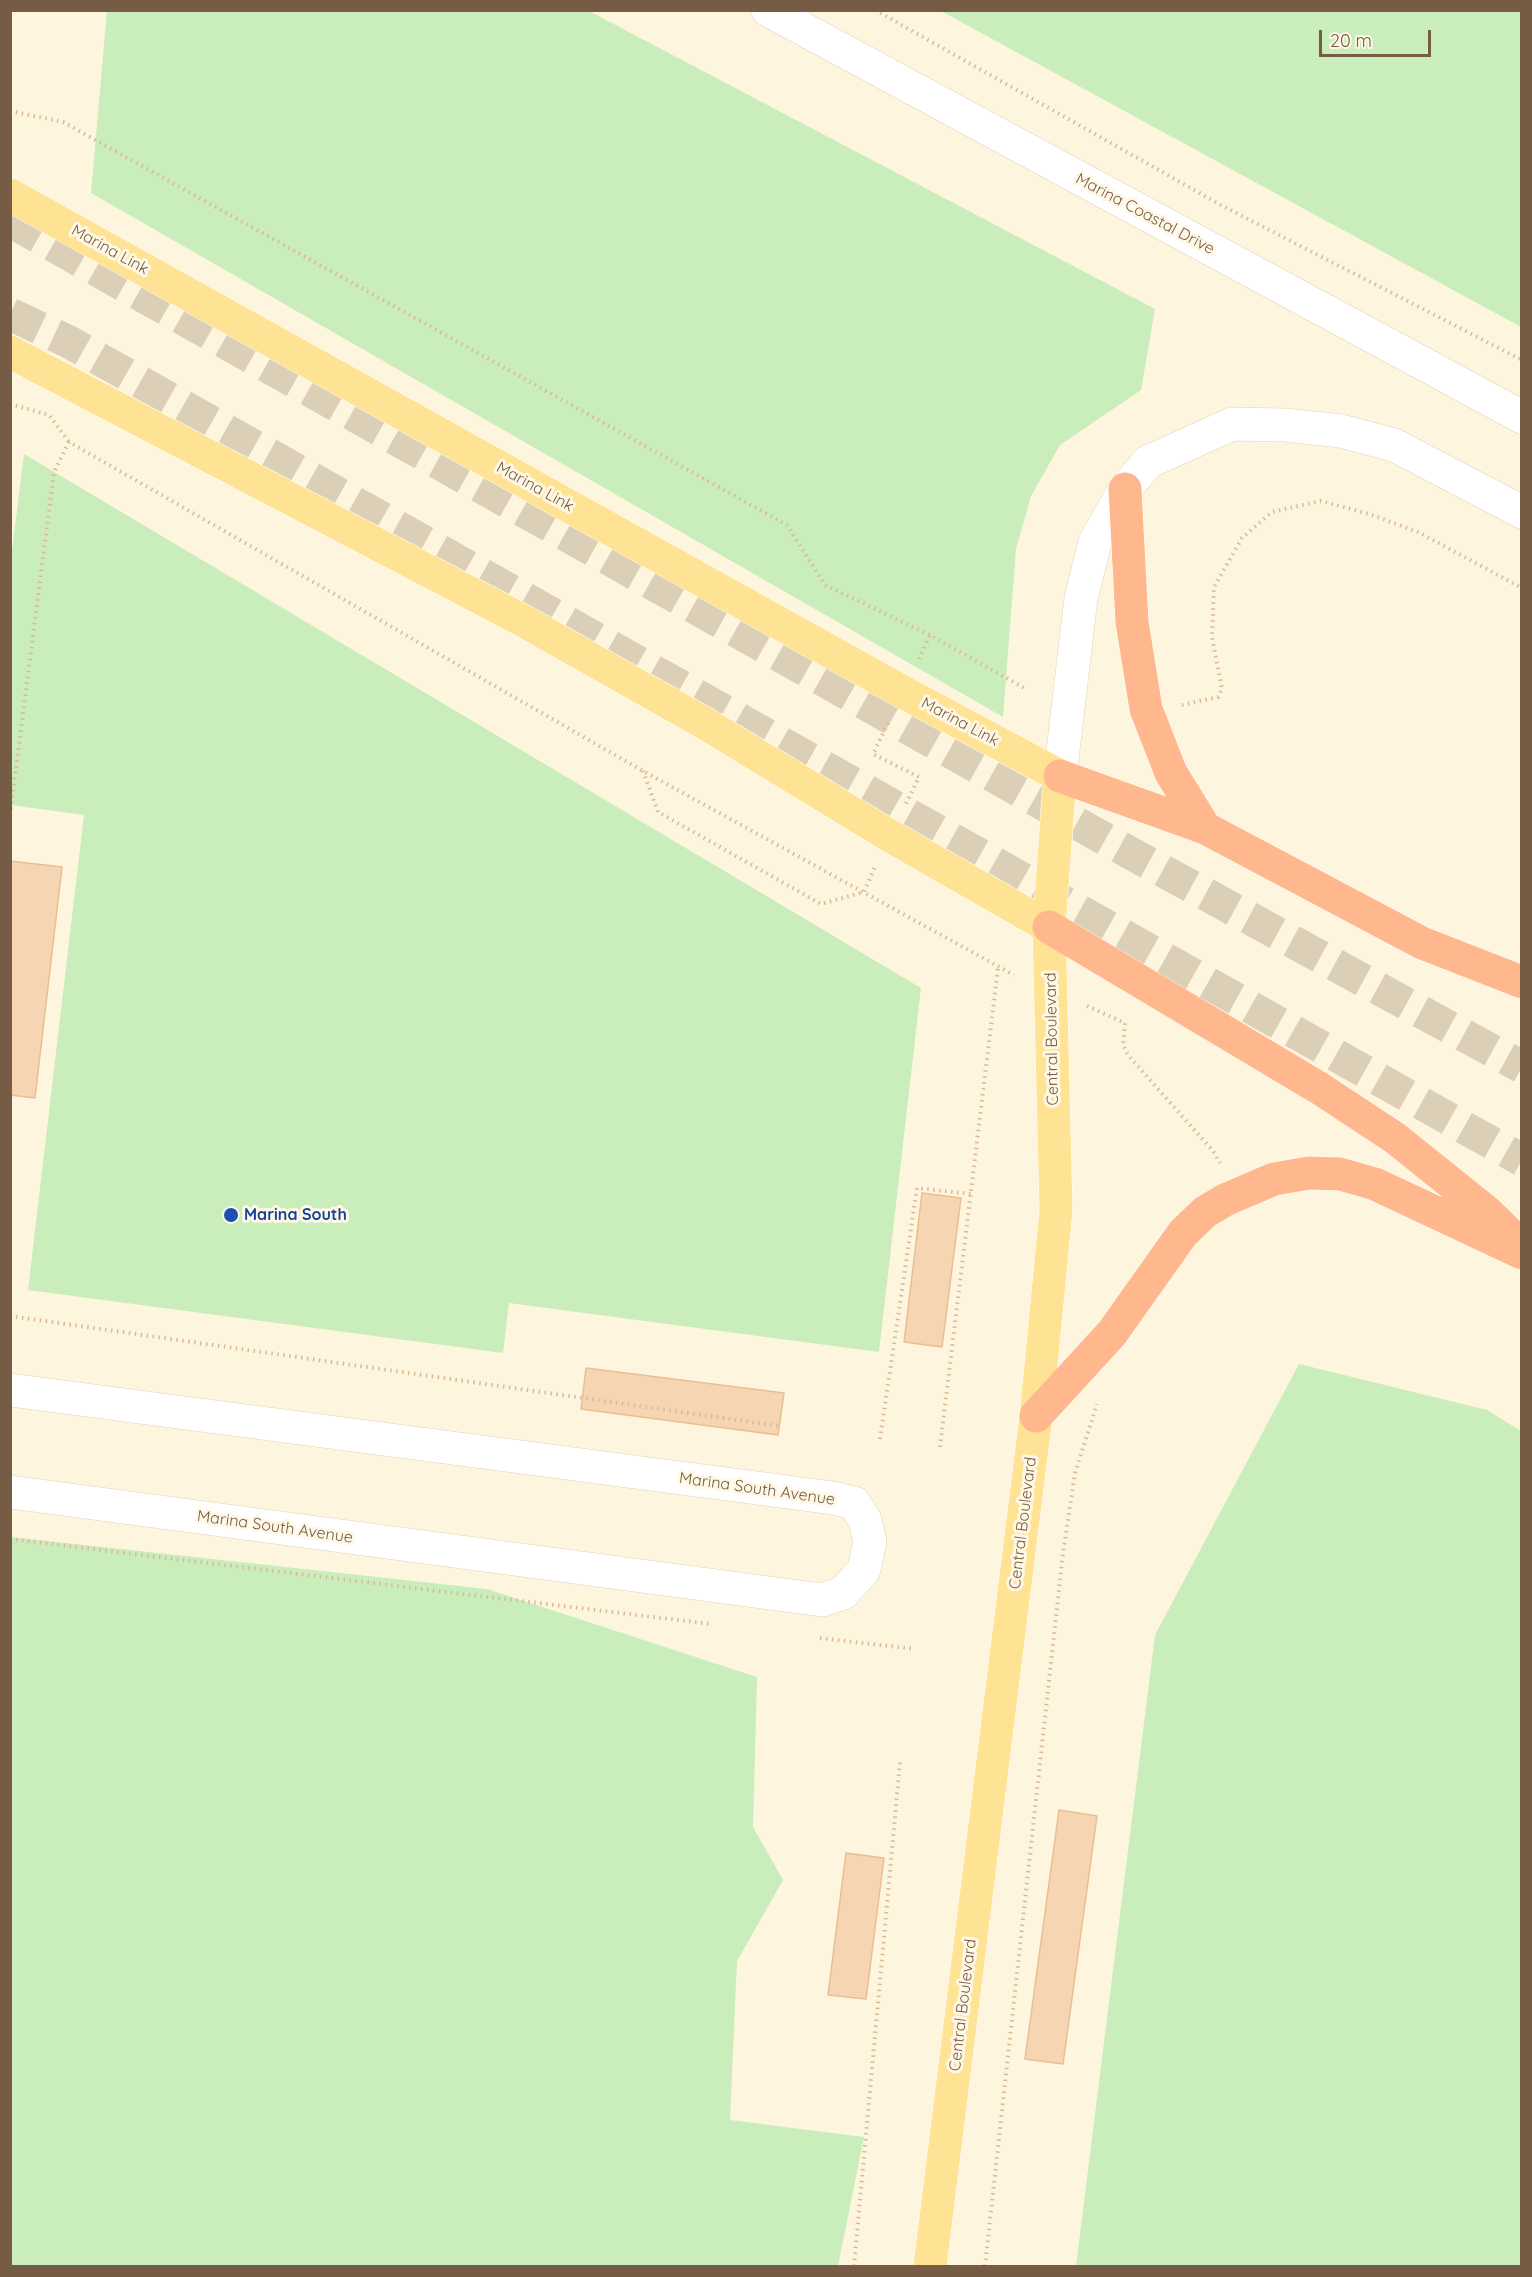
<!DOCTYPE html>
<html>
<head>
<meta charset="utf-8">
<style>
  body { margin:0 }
  #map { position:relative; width:1532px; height:2277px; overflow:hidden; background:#fef5de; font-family:Quicksand,sans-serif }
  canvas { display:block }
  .frame { position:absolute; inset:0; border:12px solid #765c44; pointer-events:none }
  .scale { position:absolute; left:1319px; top:30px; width:112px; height:27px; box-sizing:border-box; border:3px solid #765c44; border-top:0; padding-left:8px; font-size:18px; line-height:21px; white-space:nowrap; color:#765c44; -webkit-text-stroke:4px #fff8e6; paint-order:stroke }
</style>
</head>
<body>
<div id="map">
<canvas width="1532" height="2277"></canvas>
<div class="frame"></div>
<div class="scale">20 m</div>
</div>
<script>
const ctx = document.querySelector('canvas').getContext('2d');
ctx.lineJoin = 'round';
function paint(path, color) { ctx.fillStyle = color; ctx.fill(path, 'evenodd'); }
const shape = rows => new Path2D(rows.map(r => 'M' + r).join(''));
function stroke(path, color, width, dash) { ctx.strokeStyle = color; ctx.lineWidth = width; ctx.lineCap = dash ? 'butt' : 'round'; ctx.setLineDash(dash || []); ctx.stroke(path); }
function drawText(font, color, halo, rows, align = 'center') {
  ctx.font = font + ' Quicksand,sans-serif'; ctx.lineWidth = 6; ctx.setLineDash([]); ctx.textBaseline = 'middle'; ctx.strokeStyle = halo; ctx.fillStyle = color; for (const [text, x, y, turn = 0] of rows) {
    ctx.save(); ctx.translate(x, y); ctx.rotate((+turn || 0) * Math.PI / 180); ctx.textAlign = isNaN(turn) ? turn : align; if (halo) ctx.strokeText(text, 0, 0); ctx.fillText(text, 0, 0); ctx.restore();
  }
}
const green = shape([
  [107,11,589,11,1155,309,1141,390,1060,445,1031,496,1016,549,1003,717,91,193],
  [941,11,1521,11,1521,327],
  [24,454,921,988,879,1352,509,1303,503,1353,28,1290,84,815,11,805,10,567],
  [1299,1364,1487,1410,1521,1431,1521,2266,1076,2266,1155,1635],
  [11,1537,487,1589,757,1677,753,1827,783,1880,737,1961,730,2120,864,2137,838,2266,11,2266]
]);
const building = shape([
  [10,861,62,867,35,1098,10,1095,10,861],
  [922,1193,961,1198,942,1347,904,1342,922,1193],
  [586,1368,784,1393,778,1435,581,1409,586,1368],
  [1059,1810,1097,1816,1063,2064,1025,2059,1059,1810],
  [846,1853,884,1858,866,1999,828,1995,846,1853]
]);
const highwayTunnel = shape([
  [10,221,1112,843,1522,1067],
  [10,314,69,342,1522,1160]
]);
const path = shape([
  [875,10,1219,204,1522,360],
  [10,111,63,122,787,525,825,585,930,635,1026,689],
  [10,404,49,415,69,442],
  [919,659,930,635],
  [1182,705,1218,697,1222,689,1212,637,1214,587,1242,538,1272,512,1321,501,1369,514,1418,532,1522,588],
  [888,723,873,754,919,777,906,804],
  [643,771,658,812,821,904,864,892,875,867],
  [10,815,54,472,69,442,643,771,1014,975],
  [1087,1006,1125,1023,1123,1045,1128,1055,1213,1151,1220,1163],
  [10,1316,779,1426],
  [880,1439,917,1188,971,1194],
  [940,1447,998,968],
  [10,1539,711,1624],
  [820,1638,915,1649],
  [854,2266,900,1762],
  [985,2266,1063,1553,1075,1473,1097,1404]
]);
const minor = shape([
  [768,10,1522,417],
  [1060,776,1081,598,1095,542,1125,489,1148,462,1232,424,1285,425,1341,431,1394,445,1522,512],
  [10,1390,833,1498,854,1503,865,1520,870,1541,864,1570,843,1593,822,1600,10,1492]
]);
const major = shape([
  [10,195,903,692,1060,776,1049,927,1056,1210,1036,1416,930,2266],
  [10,352,520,619,706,724,890,836,1049,927]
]);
const highway = shape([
  [1125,489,1132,622,1146,709,1171,773,1205,828],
  [1060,776,1205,828,1422,943,1522,982],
  [1049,927,1319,1088,1395,1138,1486,1211,1518,1242],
  [1036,1416,1112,1333,1183,1233,1205,1212,1225,1200,1274,1179,1309,1173,1340,1174,1375,1184,1522,1253]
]);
const markers = [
  [231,1215,8,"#1a4fb4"]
];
const streetNames = [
  ["Marina Coastal Drive",1145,214,28],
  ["Marina Link",110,250,29],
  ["Marina Link",535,487,29],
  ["Marina Link",960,722,28],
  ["Central Boulevard",1052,1039,-91],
  ["Marina South Avenue",757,1489,8],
  ["Central Boulevard",1023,1523,-83],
  ["Marina South Avenue",275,1527,8],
  ["Central Boulevard",963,2005,-83]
];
const transitNames = [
  ["Marina South",244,1215]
];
paint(green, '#caedbc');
paint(building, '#f6d5b3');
stroke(building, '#ebbd92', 1.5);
stroke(highwayTunnel, '#dccfb8', 33, [33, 16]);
stroke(minor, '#e3d2b9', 34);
stroke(major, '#fff', 34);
stroke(highway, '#fff', 34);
stroke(path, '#dbb996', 4, [1.5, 4.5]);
stroke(minor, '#fff', 33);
stroke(major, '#ffe394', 33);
stroke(highway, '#ffb88e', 33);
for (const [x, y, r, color] of markers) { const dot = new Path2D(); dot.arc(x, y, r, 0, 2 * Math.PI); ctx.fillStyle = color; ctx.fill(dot); stroke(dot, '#fff8e6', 2); }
drawText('16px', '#765c44', '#fff8e6', streetNames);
drawText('bold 16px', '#164399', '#fff8e6', transitNames, 'left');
</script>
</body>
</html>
